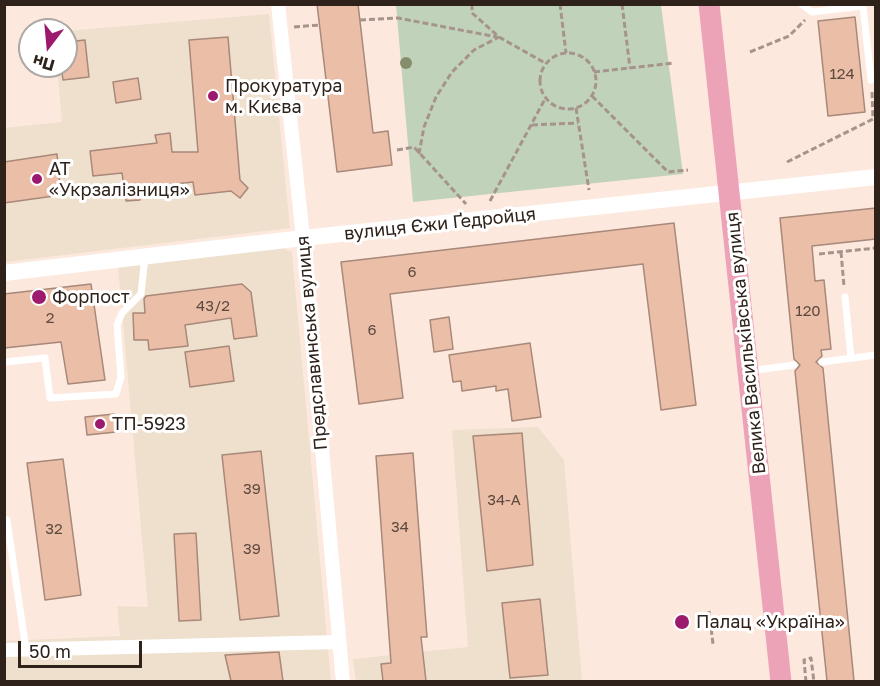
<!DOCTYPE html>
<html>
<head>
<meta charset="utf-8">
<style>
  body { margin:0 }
  #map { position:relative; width:880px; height:686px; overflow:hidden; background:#fde8de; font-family:"Golos Text",sans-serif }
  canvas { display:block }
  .frame { position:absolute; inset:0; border:6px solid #2e221b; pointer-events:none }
  .north { position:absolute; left:18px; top:18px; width:60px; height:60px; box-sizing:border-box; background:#fff; border:2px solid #aba7a4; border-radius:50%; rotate:196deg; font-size:16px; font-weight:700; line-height:24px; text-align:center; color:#2e221b }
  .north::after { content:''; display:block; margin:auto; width:21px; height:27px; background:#9c1a6d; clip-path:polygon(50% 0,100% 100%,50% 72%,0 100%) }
  .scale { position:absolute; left:18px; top:641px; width:124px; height:27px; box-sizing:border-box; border:3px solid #2e221b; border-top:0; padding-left:8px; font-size:18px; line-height:21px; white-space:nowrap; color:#2e221b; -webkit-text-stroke:4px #fff; paint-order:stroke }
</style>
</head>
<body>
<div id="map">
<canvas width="880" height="686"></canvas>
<div class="frame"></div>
<div class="north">Пн</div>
<div class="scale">50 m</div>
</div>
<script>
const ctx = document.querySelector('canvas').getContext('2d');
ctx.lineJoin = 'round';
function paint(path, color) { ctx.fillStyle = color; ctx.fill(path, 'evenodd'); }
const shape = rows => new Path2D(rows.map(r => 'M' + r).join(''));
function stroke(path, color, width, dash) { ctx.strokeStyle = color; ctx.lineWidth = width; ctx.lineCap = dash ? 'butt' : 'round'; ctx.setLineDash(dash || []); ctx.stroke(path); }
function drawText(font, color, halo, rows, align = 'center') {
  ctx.font = font + ' "Golos Text",sans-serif'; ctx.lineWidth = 6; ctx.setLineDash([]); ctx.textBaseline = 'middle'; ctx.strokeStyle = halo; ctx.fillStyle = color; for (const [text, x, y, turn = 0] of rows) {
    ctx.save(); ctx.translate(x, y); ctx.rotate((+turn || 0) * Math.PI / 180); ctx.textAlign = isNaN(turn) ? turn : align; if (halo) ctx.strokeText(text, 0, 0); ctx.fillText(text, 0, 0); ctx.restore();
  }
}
const commercial = shape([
  [269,14,290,228,5,262,4,128,62,122,57,66,66,66,66,31],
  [283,248,292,252,331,681,5,681,4,641,120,636,117,606,148,607,118,266],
  [538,427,564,460,582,681,356,681,353,659,468,647,452,430]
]);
const green = shape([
  [396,5,661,5,683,174,413,202]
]);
const building = shape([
  [317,4,358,4,373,133,388,131,392,165,337,172,317,4],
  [855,17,865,112,828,116,818,21,855,17],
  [228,37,240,180,248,188,240,198,231,191,195,195,193,182,139,188,140,200,126,201,122,173,93,176,90,151,157,143,155,135,170,133,172,152,198,152,189,40,228,37],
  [85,40,89,77,63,80,61,66,66,66,66,42,85,40],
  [138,78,141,99,116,103,113,82,138,78],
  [57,154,61,195,4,203,4,162,57,154],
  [876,208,876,239,812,246,815,281,824,280,831,349,821,350,822,356,816,362,823,368,854,681,827,681,795,371,800,365,794,359,780,218,876,208],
  [674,223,696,405,661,410,643,264,390,294,403,398,359,404,341,262,674,223],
  [91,284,105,380,68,384,61,342,4,348,4,294,91,284],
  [242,284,251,292,257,336,234,339,231,318,185,325,188,346,149,350,148,340,134,340,133,313,145,313,144,299,146,296,242,284],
  [449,317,453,349,434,352,430,320,449,317],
  [530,343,541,417,512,421,508,389,496,391,496,386,462,391,461,381,453,382,449,355,530,343],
  [229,346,234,381,190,387,185,352,229,346],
  [114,414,116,432,87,435,85,417,114,414],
  [522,433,533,565,487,571,473,436,522,433],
  [261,451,279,616,240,620,222,455,261,451],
  [413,453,427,637,421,637,426,681,383,681,381,664,391,663,376,456,413,453],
  [63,459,81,595,45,600,27,463,63,459],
  [196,533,201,620,179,621,174,534,196,533],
  [540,599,548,675,510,678,502,603,540,599],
  [279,652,283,681,231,681,225,655,279,652]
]);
const path = shape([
  [472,4,472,13,499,37,545,63],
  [560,4,566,53],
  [622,4,630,68],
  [360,20,398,18,497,37],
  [294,27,320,25],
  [750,52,789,36,805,20],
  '540 81a28 28 0 1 1 56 0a28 28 0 1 1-56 0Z',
  [594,72,674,63],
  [592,96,668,172,688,170],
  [576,108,589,190],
  [532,125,578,123],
  [397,150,414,147,466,204],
  [419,154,424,127,436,97,452,72,474,50,499,37],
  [787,162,873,119,872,91],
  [490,201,545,99],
  [841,252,844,286],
  [819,254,876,248],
  [709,611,713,644],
  [806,682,804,660,811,658,814,682]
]);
const service = shape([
  [801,4,812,12,863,6,871,80],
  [845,297,851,358],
  [4,362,45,358,50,398,116,394,121,377,117,325,122,313,141,294,145,256],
  [822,362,876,355],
  [749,371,794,365],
  [7,520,26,650]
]);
const minor = shape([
  [278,4,303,238,343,682],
  [4,650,338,642]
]);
const tertiary = shape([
  [4,273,303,238,876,177]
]);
const primary = shape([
  [709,4,781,682]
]);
const trees = [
  [406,63]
];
const markers = [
  [213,96,6,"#9c1a6d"],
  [37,179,6,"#9c1a6d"],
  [39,297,8,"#9c1a6d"],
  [100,424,6,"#9c1a6d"],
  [682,622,8,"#9c1a6d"]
];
const numberNames = [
  ["124",842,74],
  ["6",412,272],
  ["43/2",213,306],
  ["120",808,311],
  ["2",50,318],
  ["6",372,330],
  ["39",252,489],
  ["34-А",504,500],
  ["34",400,527],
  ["32",54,529],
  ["39",252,549]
];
const poiNames = [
  ["Прокуратура",225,86],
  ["м. Києва",225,107],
  ["АТ",49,169],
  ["«Укрзалізниця»",49,190],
  ["Форпост",52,297],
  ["ТП-5923",112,424],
  ["Палац «Україна»",696,622]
];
const streetNames = [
  ["вулиця Єжи Ґедройця",440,224,-6],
  ["Предславинська вулиця",312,343,-95],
  ["Велика Васильківська вулиця",746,343,-96]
];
paint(commercial, '#efe0cd');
paint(green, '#c1d2bb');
paint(building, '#ebbea8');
stroke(building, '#a78879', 1.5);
stroke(path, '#a6948c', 3, [6, 3]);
stroke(service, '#fff', 7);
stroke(minor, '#fff', 14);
stroke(tertiary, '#fff', 16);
stroke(primary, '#eca3b8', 21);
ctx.fillStyle = '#848e6c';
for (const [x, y] of trees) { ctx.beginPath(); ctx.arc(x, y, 6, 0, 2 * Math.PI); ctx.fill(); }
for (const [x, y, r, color] of markers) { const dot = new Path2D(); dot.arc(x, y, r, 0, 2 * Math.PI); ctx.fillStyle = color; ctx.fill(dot); stroke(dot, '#fff', 2); }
drawText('15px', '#5d493e', null, numberNames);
drawText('18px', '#2e221b', '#fff', poiNames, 'left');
drawText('18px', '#2e221b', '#fff', streetNames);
</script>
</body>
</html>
